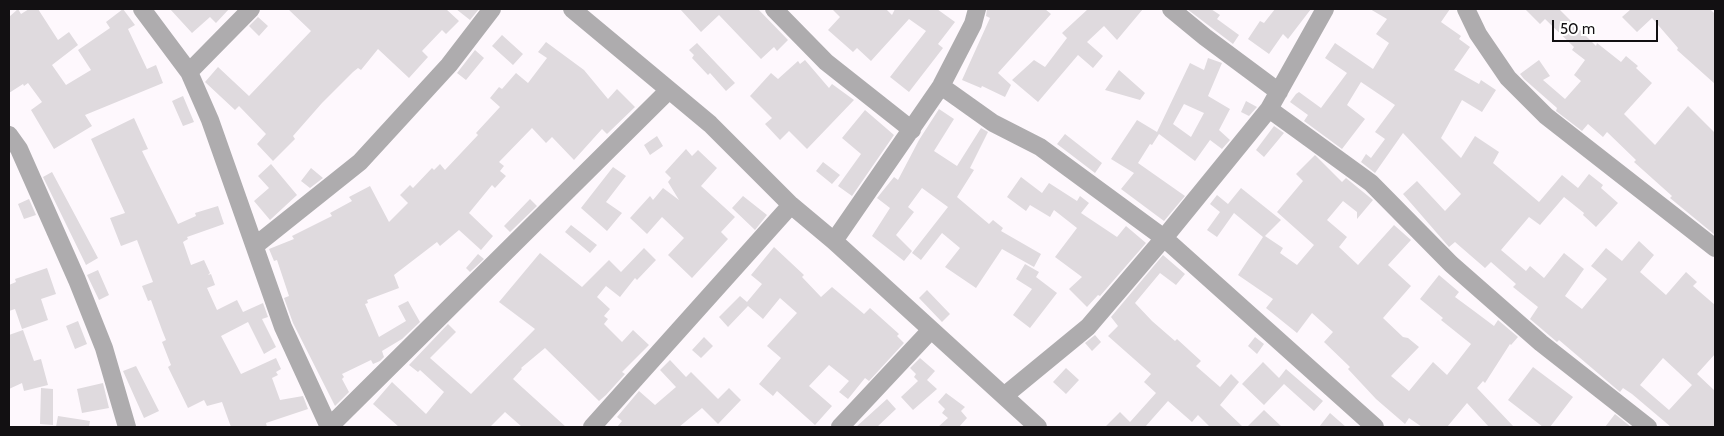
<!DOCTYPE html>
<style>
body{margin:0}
#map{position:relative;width:1724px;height:436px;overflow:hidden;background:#fef8fd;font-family:Cabin,sans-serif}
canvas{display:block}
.frame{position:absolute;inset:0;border:10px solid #121012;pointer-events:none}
.scale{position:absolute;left:1552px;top:20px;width:106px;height:22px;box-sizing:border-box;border:2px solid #121012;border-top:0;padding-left:6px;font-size:15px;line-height:18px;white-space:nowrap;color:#121012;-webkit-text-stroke:4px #fff;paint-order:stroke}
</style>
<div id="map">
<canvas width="1724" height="436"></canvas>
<div class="frame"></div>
<div class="scale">50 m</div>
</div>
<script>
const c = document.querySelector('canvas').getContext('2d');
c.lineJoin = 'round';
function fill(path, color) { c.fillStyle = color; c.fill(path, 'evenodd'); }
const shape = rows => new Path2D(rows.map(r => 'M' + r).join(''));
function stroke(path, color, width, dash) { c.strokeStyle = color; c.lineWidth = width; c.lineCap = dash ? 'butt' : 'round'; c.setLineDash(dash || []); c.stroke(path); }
fill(shape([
 [18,9,21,14,29,9,38,9,58,40,69,32,78,45,52,65,66,85,91,70,78,50,110,28,106,22,123,9,135,25,128,29,147,69,156,65,163,83,85,115,92,126,54,149,31,110,42,102,28,83,24,86,23,84,9,93,9,17],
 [170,9,229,9,216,23,210,17,192,33],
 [288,9,446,9,459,21,446,34,442,30,422,51,428,57,409,78,378,49,361,70,358,68,353,72,322,103,293,136,295,139,273,161,257,144,266,134,239,106,235,110,205,82,218,67,249,96,311,31],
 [456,9,479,9,470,20],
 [680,9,758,9,788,40,777,51,774,47,761,59,719,15,701,32],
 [832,9,886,9,892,15,895,9,937,9,955,22,938,44,943,48,909,92,890,77,926,31,909,19,871,61,857,48,853,52,828,30,840,17],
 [987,9,1045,9,1051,14,998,73,1011,85,1005,97,982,86,981,88,962,80,990,18,986,16],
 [1088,9,1143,9,1117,40,1104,26,1087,42,1103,56,1093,68,1078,55,1038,102,1012,80,1034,60,1045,67,1067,38,1062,33],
 [1187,9,1211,9,1220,15,1217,19,1239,35,1233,44],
 [1275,9,1311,9,1288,39,1283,34,1269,54,1248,39,1260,21,1264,23],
 [1370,9,1450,9,1441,22,1461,36,1459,39,1470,47,1454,70,1479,84,1481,80,1496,90,1482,112,1462,100,1441,138,1461,158,1475,136,1499,152,1493,163,1539,202,1562,175,1578,188,1589,174,1603,185,1601,188,1618,203,1596,227,1583,215,1584,213,1564,197,1540,225,1529,217,1501,250,1526,271,1530,266,1544,278,1564,253,1584,269,1565,296,1582,309,1607,279,1591,266,1606,248,1622,261,1639,241,1654,255,1640,272,1666,295,1686,272,1697,282,1693,286,1715,305,1715,354,1697,374,1715,391,1715,427,1671,427,1632,394,1623,388,1620,392,1559,340,1557,342,1530,319,1538,307,1513,287,1516,284,1491,262,1485,268,1455,242,1449,247,1403,194,1417,181,1445,211,1461,194,1403,133,1375,173,1361,162,1366,154,1371,158,1385,139,1375,132,1395,105,1361,82,1347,105,1365,119,1342,149,1304,121,1308,115,1290,102,1296,94,1299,92,1321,108,1347,73,1325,58,1335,43,1373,69,1389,43,1376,34,1387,19],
 [1663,358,1692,385,1669,410,1640,385],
 [1525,9,1559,9,1596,46,1597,43,1621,62,1626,56,1638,66,1636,68,1652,83,1624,114,1655,145,1688,106,1715,133,1715,235,1670,198,1672,196,1634,162,1636,160,1607,132,1603,137,1588,124,1582,131,1556,111,1557,108,1524,79,1520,74,1539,60,1550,76,1543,80,1565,99,1581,81,1574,75,1585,60,1572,50,1574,47,1545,19,1540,24],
 [1631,9,1710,9,1715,14,1715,84,1677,50,1678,48,1652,18,1637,32,1622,17],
 [258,17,268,26,259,36,249,26],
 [502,35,523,54,513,65,492,46],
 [546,42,584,70,608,99,617,89,635,107,607,134,602,129,574,160,552,137,546,143,532,128,499,162,504,166,500,171,506,176,495,188,492,185,469,213,493,236,481,250,459,230,440,246,437,242,394,275,399,288,367,300,368,303,365,304,379,337,406,321,398,306,408,301,420,322,402,339,382,351,384,357,380,361,373,364,371,360,342,374,344,377,342,379,349,392,335,406,293,323,284,298,289,296,277,260,274,261,269,249,294,239,292,236,332,216,330,213,352,201,349,197,370,186,389,222,408,203,400,195,410,185,413,188,432,168,434,170,440,164,445,170,478,135,476,133,500,107,490,98,499,87,502,89,516,73,528,83,547,58,538,52],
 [697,43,735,83,726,91,710,73,708,75,692,58,694,55,689,50],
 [475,50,484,58,466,80,457,73],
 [1208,58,1222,63,1208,96,1230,109,1219,130,1230,140,1222,149,1210,140,1195,161,1159,134,1152,145,1150,144,1138,163,1185,196,1164,221,1121,189,1134,173,1111,159,1137,120,1157,132,1190,63,1204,70],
 [1184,104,1204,113,1191,137,1173,124],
 [805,60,829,88,832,84,854,100,807,149,789,131,780,140,765,124,772,118,750,96,771,73,778,79,798,61,800,64],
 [1119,70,1145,93,1140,100,1105,90],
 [183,96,194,122,183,126,172,101],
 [1246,101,1257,107,1249,116,1241,112],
 [939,109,954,119,934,151,957,166,981,128,988,132,970,168,974,170,957,197,989,224,993,220,1003,228,1001,231,1041,254,1034,267,1002,249,976,288,945,267,960,248,942,233,921,260,912,253,948,207,922,188,908,207,914,212,896,235,912,251,904,261,872,236,890,208,877,198,894,177,898,180,919,140],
 [865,110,894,135,852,196,838,186,861,154,842,138],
 [134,118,148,149,142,151,178,224,196,216,195,213,218,206,224,224,187,237,188,239,183,242,191,265,204,260,210,273,208,275,211,274,215,285,207,288,217,310,237,300,243,312,263,303,268,317,262,319,276,347,264,354,248,322,221,336,241,374,276,358,281,369,276,372,278,375,272,378,280,400,303,396,308,409,266,423,267,427,231,427,222,402,207,406,204,400,188,408,168,367,171,365,162,342,166,340,162,330,151,300,148,301,142,286,153,282,137,240,121,246,110,218,125,213,91,139],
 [1274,126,1284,133,1264,157,1256,150],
 [1065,134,1102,163,1095,173,1057,144],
 [657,136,663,146,650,155,644,145],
 [686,149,692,156,698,150,717,168,701,186,735,217,721,232,728,239,692,278,668,255,684,238,662,217,647,234,630,218,650,196,653,200,663,188,679,200,668,182,671,178,665,172],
 [1315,155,1342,182,1346,178,1373,200,1357,219,1357,212,1343,201,1327,220,1347,237,1339,247,1358,265,1394,225,1411,240,1388,265,1411,286,1383,318,1403,337,1408,338,1419,347,1391,376,1409,391,1433,362,1447,375,1471,344,1441,320,1443,318,1420,299,1439,275,1459,292,1455,297,1474,311,1494,326,1498,320,1518,337,1511,345,1510,344,1485,383,1483,381,1477,388,1514,427,1489,427,1467,403,1447,427,1422,427,1409,418,1405,424,1376,399,1348,369,1350,367,1324,342,1333,332,1312,313,1297,333,1266,308,1273,299,1238,275,1263,237,1234,213,1217,237,1207,230,1220,212,1210,204,1217,195,1228,204,1241,188,1281,220,1265,236,1283,248,1280,253,1297,265,1314,245,1277,212,1303,181,1296,174],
 [823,162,840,175,832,184,816,171],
 [271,164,297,195,270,220,254,201,269,188,258,176],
 [613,167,626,176,606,202,622,213,607,231,581,208],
 [311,168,323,178,310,188,301,181],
 [52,172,98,258,86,265,43,177],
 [1021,177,1042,193,1049,183,1077,201,1080,196,1089,203,1081,213,1117,237,1126,226,1146,243,1100,296,1098,295,1087,307,1069,289,1082,277,1055,257,1077,228,1054,210,1050,217,1030,205,1026,211,1007,197],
 [743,196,767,215,755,230,732,208],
 [29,199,36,215,24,219,18,204],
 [530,199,537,206,510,232,504,226],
 [571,225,597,245,590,253,565,232],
 [774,247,804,275,802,277,821,297,832,287,864,314,870,308,899,334,897,336,904,343,869,381,865,378,848,399,839,392,849,381,829,365,809,386,832,406,815,425,777,391,773,396,759,384,781,358,767,346,797,313,780,298,763,319,748,306,728,327,719,317,740,296,747,302,762,284,751,275],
 [644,248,656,260,637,280,635,278,620,297,606,286,597,297,610,309,604,316,608,319,604,324,622,342,633,330,649,345,622,372,625,374,606,395,599,401,545,348,521,368,522,369,513,379,566,427,522,427,505,412,490,427,399,427,373,404,392,382,426,414,444,392,420,370,418,372,409,365,448,324,456,332,430,358,471,394,535,329,499,302,540,253,582,287,609,260,621,272],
 [478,254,484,259,470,272,466,268],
 [1163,255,1185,274,1176,285,1160,273,1135,303,1152,321,1175,341,1177,339,1201,361,1196,366,1220,387,1231,374,1239,382,1220,405,1243,427,1210,427,1198,415,1192,422,1168,401,1145,427,1105,427,1120,412,1130,422,1156,393,1144,382,1151,374,1108,336,1118,326,1111,317],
 [1025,264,1039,272,1036,277,1057,293,1030,328,1013,315,1032,289,1016,279],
 [47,268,56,294,41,299,48,320,22,329,15,309,9,311,9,285,16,282,15,279],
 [98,270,109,295,99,300,87,275],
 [927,290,950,314,942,322,919,298],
 [78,321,87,344,75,349,66,326],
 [23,330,34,361,41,359,48,385,24,391,22,383,9,389,9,335],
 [1095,335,1101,342,1092,351,1085,343],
 [704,337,713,346,701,358,692,350],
 [1255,337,1264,344,1257,354,1248,346],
 [920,358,935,371,927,380,937,389,913,410,901,397,918,381,914,377,916,374,910,368],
 [670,360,686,377,691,372,718,399,729,388,741,400,718,424,702,408,679,427,617,427,622,421,617,417,639,391,655,405,676,387,660,370],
 [1263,362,1279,378,1286,369,1323,401,1314,411,1284,384,1264,405,1242,384],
 [136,366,159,411,144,418,123,371],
 [1533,367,1573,397,1550,427,1543,427,1508,400],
 [1066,368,1079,380,1066,394,1053,382],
 [103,383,109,408,82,413,77,389],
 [41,388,53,389,53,425,40,424],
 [946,393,965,407,961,411,967,418,959,427,938,427,948,418,942,413,945,409,938,402],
 [887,399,896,409,877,427,856,427],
 [1264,410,1282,427,1247,427],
 [1330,413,1346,427,1319,427],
 [1615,414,1631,427,1605,427],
 [58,416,90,421,89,427,56,427]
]), '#dfdade');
stroke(shape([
 [142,9,189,72,210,120,283,327,329,427],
 [572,9,710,124,791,205,834,241,1038,427],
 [774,9,826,62,912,130],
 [1171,9,1205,37,1279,92],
 [1466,9,1478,34,1508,78,1546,116,1715,248],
 [189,72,251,9],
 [941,86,993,123,1040,147,1164,238,1375,427],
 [1269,109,1371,183,1451,264,1541,343,1648,427],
 [9,135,19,149,77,280,104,348,127,427],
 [834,241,941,86,973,24,977,9],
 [256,245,360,162,449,65,492,9],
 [1004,396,1088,327,1164,238,1269,109,1325,9],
 [329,427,669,90],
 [592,427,791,205],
 [840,427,930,331]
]), '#aeacae', 18);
</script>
